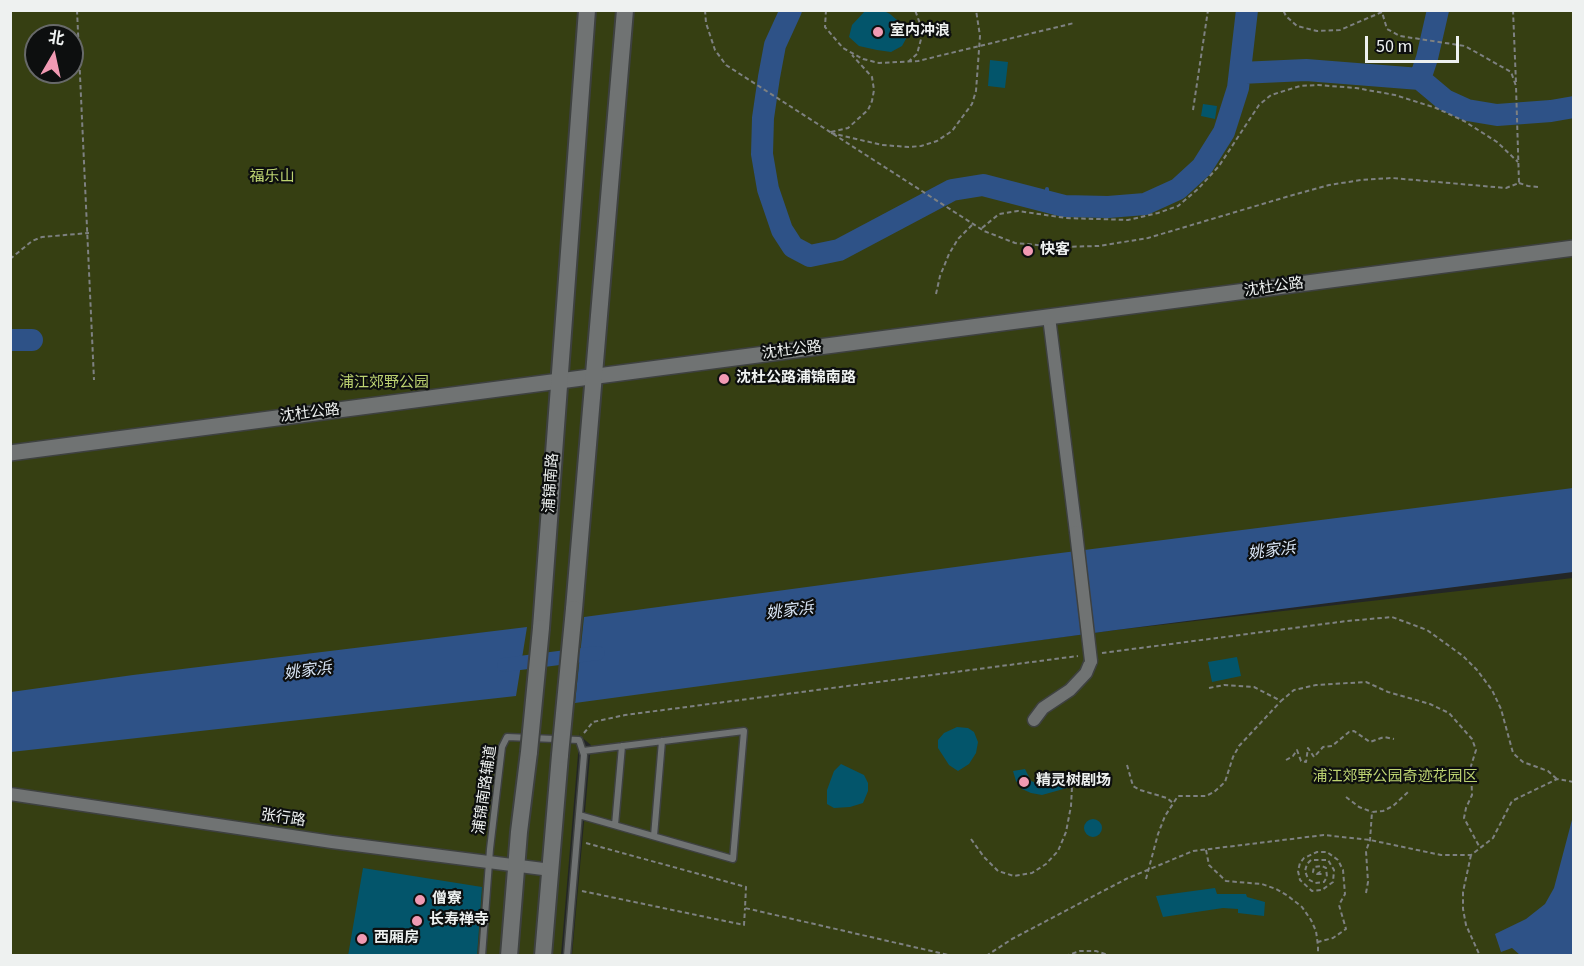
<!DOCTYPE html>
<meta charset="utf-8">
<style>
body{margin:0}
#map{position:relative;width:1584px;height:966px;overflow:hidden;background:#232626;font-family:"Source Sans 3","Noto Sans SC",sans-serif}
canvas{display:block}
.frame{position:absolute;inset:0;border:12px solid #eef1f0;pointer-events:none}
.north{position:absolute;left:24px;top:24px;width:60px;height:60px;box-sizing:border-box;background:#0d0f0f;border:2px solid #676969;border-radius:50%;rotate:9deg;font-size:16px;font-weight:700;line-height:24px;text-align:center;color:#eef1f0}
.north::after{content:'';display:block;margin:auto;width:21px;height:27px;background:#f19ab3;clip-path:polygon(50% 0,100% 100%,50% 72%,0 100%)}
.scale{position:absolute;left:1365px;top:36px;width:94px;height:27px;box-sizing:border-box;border:3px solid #eef1f0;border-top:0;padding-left:8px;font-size:18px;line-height:21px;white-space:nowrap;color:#eef1f0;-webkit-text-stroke:4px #0d0f0f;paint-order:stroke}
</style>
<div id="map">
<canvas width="1584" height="966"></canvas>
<div class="frame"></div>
<div class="north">北</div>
<div class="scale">50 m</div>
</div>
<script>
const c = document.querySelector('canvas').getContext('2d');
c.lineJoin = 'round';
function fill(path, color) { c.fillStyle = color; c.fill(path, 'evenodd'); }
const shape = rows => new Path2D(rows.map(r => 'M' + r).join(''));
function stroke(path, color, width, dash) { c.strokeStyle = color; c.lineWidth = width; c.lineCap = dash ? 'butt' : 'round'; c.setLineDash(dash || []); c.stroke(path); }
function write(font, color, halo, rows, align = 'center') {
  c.font = font + ' "Source Sans 3","Noto Sans SC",sans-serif'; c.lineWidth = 4.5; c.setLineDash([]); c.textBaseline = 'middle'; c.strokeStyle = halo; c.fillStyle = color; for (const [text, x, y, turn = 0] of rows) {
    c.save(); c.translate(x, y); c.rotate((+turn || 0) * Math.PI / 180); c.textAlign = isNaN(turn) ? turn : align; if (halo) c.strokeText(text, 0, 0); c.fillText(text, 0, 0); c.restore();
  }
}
fill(shape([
 [10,11,1573,11,1573,562,722,682,1116,630,1573,578,1573,955,572,955,591,745,580,736,580,731,561,955,11,955],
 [36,36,72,36,72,72,36,72]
]), '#363f12');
fill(shape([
 [1573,488,1573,572,1116,630,575,703,584,617,1037,556],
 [527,627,516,696,11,752,11,692,133,675],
 [1573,816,1573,955,1520,955,1512,948,1501,952,1495,934,1526,919,1545,904,1554,888]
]), '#2e5287');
stroke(shape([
 [1047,202,1047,189]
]), '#2e5287', 4);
stroke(shape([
 [504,665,598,653]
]), '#2e5287', 14);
stroke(shape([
 [791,10,775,45,769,77,763,118,762,154,768,189,782,230,793,247,810,256,839,250,952,190,983,185,1064,206,1108,207,1145,204,1178,189,1202,167,1224,132,1238,88,1247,10],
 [1240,73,1306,70,1420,79,1445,100,1467,110,1497,115,1551,111,1574,107],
 [1420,79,1427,58,1438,10],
 [10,340,32,340]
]), '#2e5287', 22);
fill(shape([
 [882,10,890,14,904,26,907,37,902,46,891,52,877,50,859,46,849,37,852,25,865,11],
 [990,60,1008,62,1005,88,988,86],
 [1203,104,1217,106,1215,119,1201,116],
 [1237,657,1241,676,1212,682,1208,662],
 [957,727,968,728,974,732,978,742,976,753,969,764,958,771,949,765,938,748,938,740,944,733],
 [841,764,864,775,868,783,868,791,863,803,850,807,834,808,827,804,827,790,834,771],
 [1025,769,1031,781,1039,784,1066,786,1067,788,1042,795,1031,793,1022,789,1016,781,1013,771],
 '1084 828a9 9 0 1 1 18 0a9 9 0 1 1-18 0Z',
 [363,868,482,887,477,956,348,956],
 [1215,888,1217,894,1246,894,1247,897,1265,902,1264,916,1238,913,1238,909,1223,908,1163,917,1156,896]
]), '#03556b');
const service = shape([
 [579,815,733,859,744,731,583,751],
 [615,825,622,746],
 [654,836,662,741],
 [482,956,490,849,502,747,507,737,579,740,584,755,567,956]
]);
const minor = shape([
 [1049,317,1076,532],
 [1034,720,1043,708,1070,690,1086,673,1091,661],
 [10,794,332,842,551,870]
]);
const tertiary = shape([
 [10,453,1574,248]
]);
const secondary = shape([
 [574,609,625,10],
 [541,628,587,10],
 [509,956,519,832,529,752],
 [543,956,560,755]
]);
stroke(service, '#3e4140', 9);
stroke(minor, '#3e4140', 15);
stroke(tertiary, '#3e4140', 18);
stroke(secondary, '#3e4140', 20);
stroke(shape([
 [77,10,94,380],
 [705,10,706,23,715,50,726,65,984,231,1015,243,1059,247,1099,246,1148,238,1286,197,1329,185,1361,180,1392,178,1506,188,1519,183,1516,86,1511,72,1465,46,1400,36,1387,29,1382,12,1340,30,1317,31,1297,26,1286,16,1283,10],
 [826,10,825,27,843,48,863,59,879,63,918,61,1074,23],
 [1513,10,1516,83],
 [908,62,917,54,923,32,915,10],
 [1193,110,1208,10],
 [831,132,848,128,868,110,872,101,874,90,872,77,852,55],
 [831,133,882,145,909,147,921,146,937,141,952,131,972,104,976,91,980,36,976,10],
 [1519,183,1528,186,1539,187],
 [982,228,999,214,1018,211,1066,218,1128,220,1158,213,1178,206,1198,189,1219,166,1259,105,1271,95,1300,86,1318,85,1356,88,1395,95,1436,108,1464,121,1497,142,1518,162],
 [10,259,32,241,42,237,89,233],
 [936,294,940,276,949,254,958,239,973,224],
 [1102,653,1347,621,1392,617,1427,630,1463,656,1477,670,1492,690,1501,709,1513,753,1523,762,1548,771,1557,779],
 [1209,688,1224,685,1254,687,1281,701,1294,690,1316,685,1366,682,1388,692,1430,704,1449,713,1472,739,1476,750,1471,766,1472,795,1466,808,1464,818,1480,848],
 [584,733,593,722,625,715,1078,656],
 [1286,760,1293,756,1297,750,1301,761,1306,762,1308,748,1314,757,1323,747,1332,746,1349,732,1354,731,1370,742,1384,737,1394,739],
 [1127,765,1133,786,1140,790,1167,798,1173,803],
 [1346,797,1359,807,1372,812],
 [971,839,984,857,998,871,1014,876,1032,873,1046,864,1058,851,1066,832,1071,806,1072,787,1069,774],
 [586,843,746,887,745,908,953,956],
 [1206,850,1209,865,1226,881,1262,884,1276,889,1288,896,1302,907,1311,920,1316,931,1318,946,1318,956],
 [1471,855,1463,892,1463,909,1466,925,1480,956],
 [1317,874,1322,874,1320,872,1317,874,1313,872,1314,867,1322,866,1326,868,1327,877,1324,882,1315,883,1308,879,1305,871,1307,864,1311,860,1328,860,1334,870,1333,882,1322,890,1312,891,1300,880,1298,871,1300,863,1304,858,1317,852,1327,852,1338,860,1343,870,1345,894,1339,905,1346,929,1333,938,1318,942],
 [1146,879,1158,834,1165,816,1178,796,1206,796,1214,792,1225,782,1233,757,1239,746,1281,701],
 [582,891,744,925,745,908],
 [1366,893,1368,882,1366,851,1370,840,1372,812,1383,811,1393,806,1408,792],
 [986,956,1012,939,1126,879,1193,851,1324,835,1370,840,1441,855,1471,855,1493,838,1512,801,1557,779,1574,782],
 [1065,956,1080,951,1096,951,1111,956]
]), '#7e8181', 2, [4.5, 3]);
stroke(service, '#707373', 6);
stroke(minor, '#707373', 12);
stroke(tertiary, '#707373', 15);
stroke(secondary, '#707373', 16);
const minorBridge = shape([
 [1076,532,1091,661]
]);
const secondaryBridge = shape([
 [529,752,541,628],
 [560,755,574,609]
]);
stroke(minorBridge, '#3e4140', 15, []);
stroke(secondaryBridge, '#3e4140', 20, []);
stroke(minorBridge, '#707373', 12);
stroke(secondaryBridge, '#707373', 16);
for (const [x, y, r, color] of [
 [878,32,6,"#f19ab3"],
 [1028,251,6,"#f19ab3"],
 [724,379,6,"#f19ab3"],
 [1024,782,6,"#f19ab3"],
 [420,900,6,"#f19ab3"],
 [417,921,6,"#f19ab3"],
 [362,939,6,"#f19ab3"]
]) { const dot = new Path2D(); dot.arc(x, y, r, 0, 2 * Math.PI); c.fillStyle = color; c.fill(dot); stroke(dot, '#0d0f0f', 2); }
write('bold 15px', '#eef1f0', '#0d0f0f', [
 ["室内冲浪",890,32],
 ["快客",1040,251],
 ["沈杜公路浦锦南路",736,379],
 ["精灵树剧场",1036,782],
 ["僧寮",432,900],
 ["长寿禅寺",429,921],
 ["西厢房",374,939]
], 'left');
write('15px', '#bdd371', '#0d0f0f', [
 ["福乐山",272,178],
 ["浦江郊野公园",384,384],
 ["浦江郊野公园奇迹花园区",1395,778]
]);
write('15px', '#eef1f0', '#0d0f0f', [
 ["沈杜公路",1274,288,-8],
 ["沈杜公路",792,351,-7],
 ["沈杜公路",310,414,-7],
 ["浦锦南路",552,483,-86],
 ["浦锦南路辅道",486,790,-82],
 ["张行路",283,819,8]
]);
write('italic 16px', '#dae6f6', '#0d0f0f', [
 ["姚家浜",1272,552,-7],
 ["姚家浜",790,612,-7],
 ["姚家浜",308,672,-7]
]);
</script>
